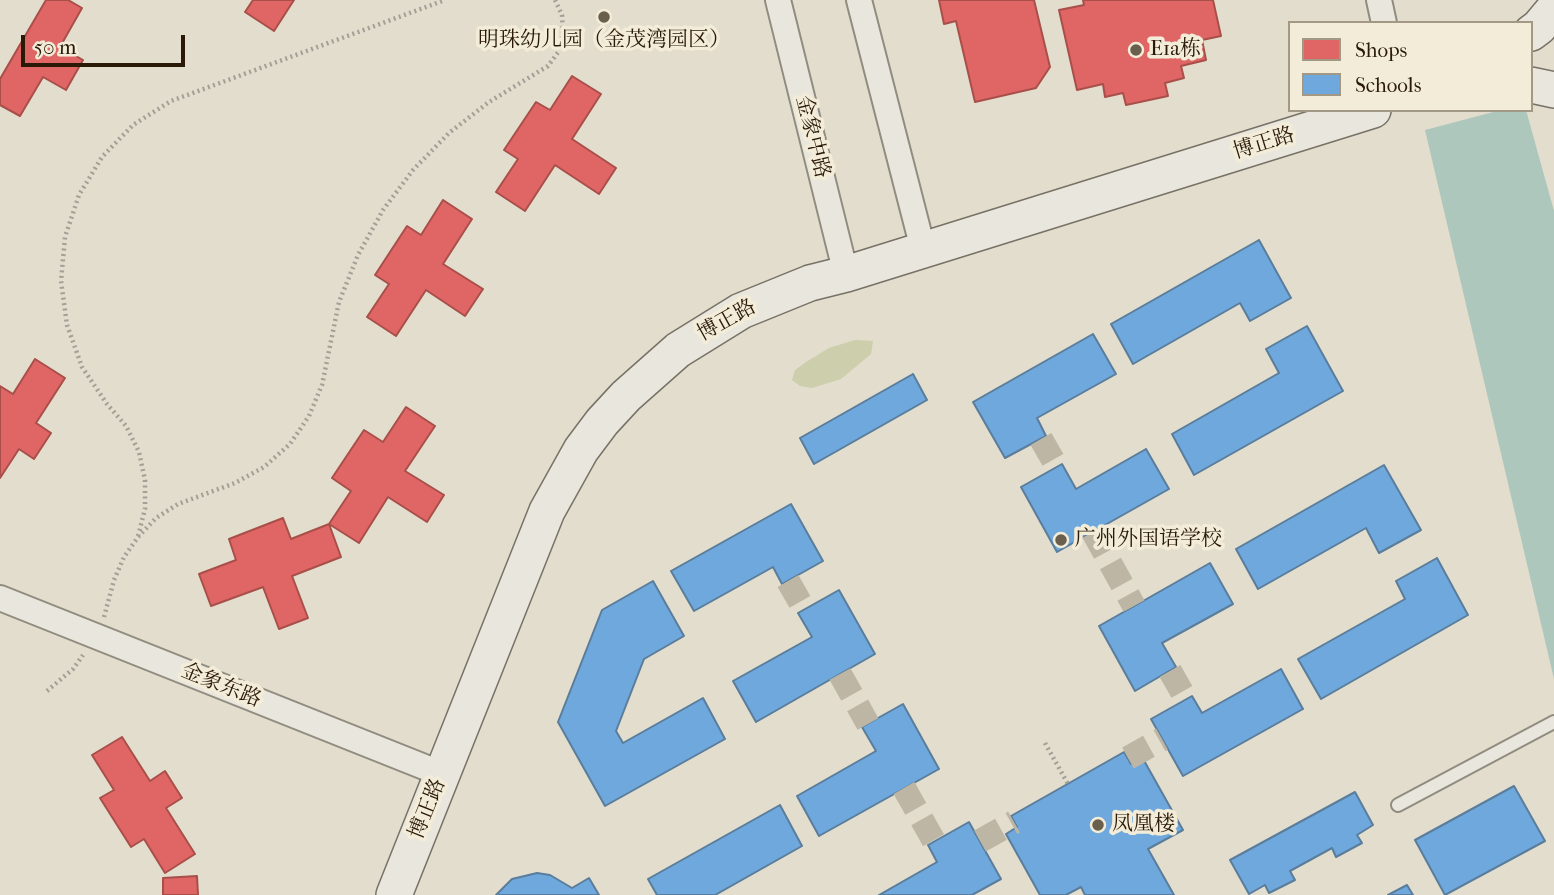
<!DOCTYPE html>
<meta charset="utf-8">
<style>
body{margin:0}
#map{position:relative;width:1554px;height:895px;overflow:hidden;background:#e2ddcc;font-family:"IM FELL French Canon",serif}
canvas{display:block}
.legend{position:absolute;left:1288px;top:21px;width:245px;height:91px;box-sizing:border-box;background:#f2ecd8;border:2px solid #a29884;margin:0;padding:9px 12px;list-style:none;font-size:21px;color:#2a1907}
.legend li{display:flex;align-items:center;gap:14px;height:35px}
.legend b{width:35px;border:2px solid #a29884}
.scale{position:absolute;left:21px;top:35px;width:164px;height:32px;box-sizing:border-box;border:4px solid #2a1907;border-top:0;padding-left:9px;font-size:21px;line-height:24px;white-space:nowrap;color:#2a1907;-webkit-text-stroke:5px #f2ecd8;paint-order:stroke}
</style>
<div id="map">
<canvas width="1554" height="895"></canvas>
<ul class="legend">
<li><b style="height:19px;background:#e06666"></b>Shops</li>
<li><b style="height:19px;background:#6fa8dc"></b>Schools</li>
</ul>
<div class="scale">50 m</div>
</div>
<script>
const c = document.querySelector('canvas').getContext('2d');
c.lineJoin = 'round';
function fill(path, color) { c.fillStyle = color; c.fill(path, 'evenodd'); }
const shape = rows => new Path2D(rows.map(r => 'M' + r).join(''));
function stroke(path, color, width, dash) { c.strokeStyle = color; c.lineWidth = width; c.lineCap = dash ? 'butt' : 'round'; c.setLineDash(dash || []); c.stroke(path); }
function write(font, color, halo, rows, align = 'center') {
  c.font = font + ' "IM FELL French Canon","Noto Serif SC",serif'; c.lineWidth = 7; c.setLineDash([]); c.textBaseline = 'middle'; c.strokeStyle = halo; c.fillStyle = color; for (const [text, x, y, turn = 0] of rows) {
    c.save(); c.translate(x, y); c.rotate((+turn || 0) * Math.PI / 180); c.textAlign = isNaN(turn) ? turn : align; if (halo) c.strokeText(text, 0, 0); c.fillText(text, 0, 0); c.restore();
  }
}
fill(shape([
 [855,340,873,341,871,354,841,379,812,388,800,386,792,380,795,370,806,362,829,348]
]), '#cdceab');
fill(shape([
 [1501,110,1526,110,1554,211,1554,679,1425,130]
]), '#aec7bd');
const shops = shape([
 [46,0,68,0,82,8,60,47,83,60,66,90,43,77,20,116,0,105,0,79,46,0],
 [253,0,294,0,274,31,245,12,253,0],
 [939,0,1034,0,1050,67,1036,88,975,102,956,21,944,24,939,0],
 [1083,0,1213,0,1221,36,1202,40,1206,60,1181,66,1184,78,1165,83,1168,96,1126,105,1123,93,1105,97,1103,84,1077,90,1059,10,1084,5,1083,0],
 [572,76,601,94,572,139,616,168,599,194,555,165,525,211,496,192,518,159,504,150,536,102,550,110,572,76],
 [443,200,472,219,443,264,483,289,465,316,426,290,396,336,367,317,389,284,375,275,407,226,421,235,443,200],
 [35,359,65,378,36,423,51,433,34,459,19,449,0,478,0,386,13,394,35,359],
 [406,407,435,426,405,471,444,495,427,522,388,497,359,543,329,524,351,491,332,478,364,430,383,442,406,407],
 [283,518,291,539,329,524,341,557,292,576,308,618,279,629,263,587,211,606,199,574,236,560,229,539,283,518],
 [122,737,150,781,165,771,182,798,166,808,195,854,165,873,144,839,131,847,100,798,114,790,92,755,122,737],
 [197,876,198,895,163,895,163,878,197,876]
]);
fill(shops, '#e06666');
stroke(shops, '#a94f4a', 2);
const schools = shape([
 [1259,240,1291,298,1250,321,1240,303,1133,364,1111,324,1259,240],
 [1307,326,1343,391,1194,475,1172,434,1279,373,1266,349,1307,326],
 [1093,334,1116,374,1037,418,1046,436,1005,458,973,402,1093,334],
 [913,374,927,400,814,464,800,438,913,374],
 [1146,449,1169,489,1057,552,1021,487,1062,464,1076,489,1146,449],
 [1384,465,1421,530,1379,553,1366,528,1258,589,1236,549,1384,465],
 [791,504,823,561,782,584,773,567,694,611,671,571,791,504],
 [1437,558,1468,615,1321,699,1298,659,1405,599,1396,581,1437,558],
 [1210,563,1233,604,1162,643,1176,667,1135,691,1099,626,1210,563],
 [653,581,684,636,644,659,616,731,623,743,703,698,725,739,605,806,558,722,602,610,653,581],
 [839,590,875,654,756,722,733,681,812,637,798,613,839,590],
 [1281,669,1303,709,1183,776,1151,719,1192,696,1202,713,1281,669],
 [903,704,939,769,819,836,797,796,876,751,862,727,903,704],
 [1124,752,1131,764,1142,757,1183,830,1148,849,1174,895,1085,895,1081,887,1066,895,1040,895,1006,834,1017,827,1011,816,1124,752],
 [1514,786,1545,841,1445,895,1415,840,1514,786],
 [1355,792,1373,825,1357,835,1362,843,1336,857,1332,848,1290,871,1295,880,1269,893,1265,885,1249,894,1230,860,1355,792],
 [780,805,802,846,715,895,657,895,648,879,780,805],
 [969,822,1001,879,972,895,879,895,937,862,928,845,969,822],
 [537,873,550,875,572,888,589,878,599,895,496,895,512,879,537,873],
 [1407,885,1413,895,1388,895,1407,885]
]);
fill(schools, '#6fa8dc');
stroke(schools, '#5a7d9c', 2);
stroke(shape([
 [1041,439,1057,467],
 [1093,532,1134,606],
 [788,581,804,609],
 [1170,671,1186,699],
 [840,674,868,724],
 [1128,758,1162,739],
 [904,788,934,841],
 [980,841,1014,822]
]), '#bdb6a5', 24, [24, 12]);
const lane = shape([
 [1398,805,1554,722]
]);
const street = shape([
 [778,0,846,274],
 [859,0,923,249],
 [1379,0,1384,23],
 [0,598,442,774]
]);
const secondary = shape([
 [1531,33,1539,27,1554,9],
 [1531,85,1554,90],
 [394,895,547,511,581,450,602,422,626,396,678,350,741,311,810,283,846,274,1373,110]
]);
stroke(lane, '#918c80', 16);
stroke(street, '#918c80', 28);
stroke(secondary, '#777166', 38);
stroke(shape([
 [138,536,145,509,145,480,139,452,126,426,107,404,82,367,67,325,61,281,65,237,79,195,102,157,133,125,171,101,445,0],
 [104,617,114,580,124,557,138,537,156,518,178,504,235,483,264,467,290,444,309,416,322,385,339,302,358,255,383,210,413,170,449,133,489,102,548,66,559,51,563,34,562,15,555,0],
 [47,691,73,669,83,655],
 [1045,743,1068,784]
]), '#a3a097', 4.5, [2, 3.5]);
stroke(lane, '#e9e6dd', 12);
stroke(street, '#e9e6dd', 24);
stroke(secondary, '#e9e6dd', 35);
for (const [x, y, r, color] of [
 [604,17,7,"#6a5e4c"],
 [1136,50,7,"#6a5e4c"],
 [1061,540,7,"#6a5e4c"],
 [1098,825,7,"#6a5e4c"]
]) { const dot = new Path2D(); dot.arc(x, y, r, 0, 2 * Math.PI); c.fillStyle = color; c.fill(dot); stroke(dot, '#f2ecd8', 2.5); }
write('21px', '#2a1907', '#f2ecd8', [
 ["明珠幼儿园（金茂湾园区）",604,41,"center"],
 ["E1a栋",1150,50],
 ["广州外国语学校",1075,540],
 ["凤凰楼",1112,825]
], 'left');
write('21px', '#2a1907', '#f2ecd8', [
 ["金象中路",812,137,76],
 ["博正路",1264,144,-17],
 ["博正路",727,321,-29],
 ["金象东路",221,686,22],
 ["博正路",428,809,-68]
]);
</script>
